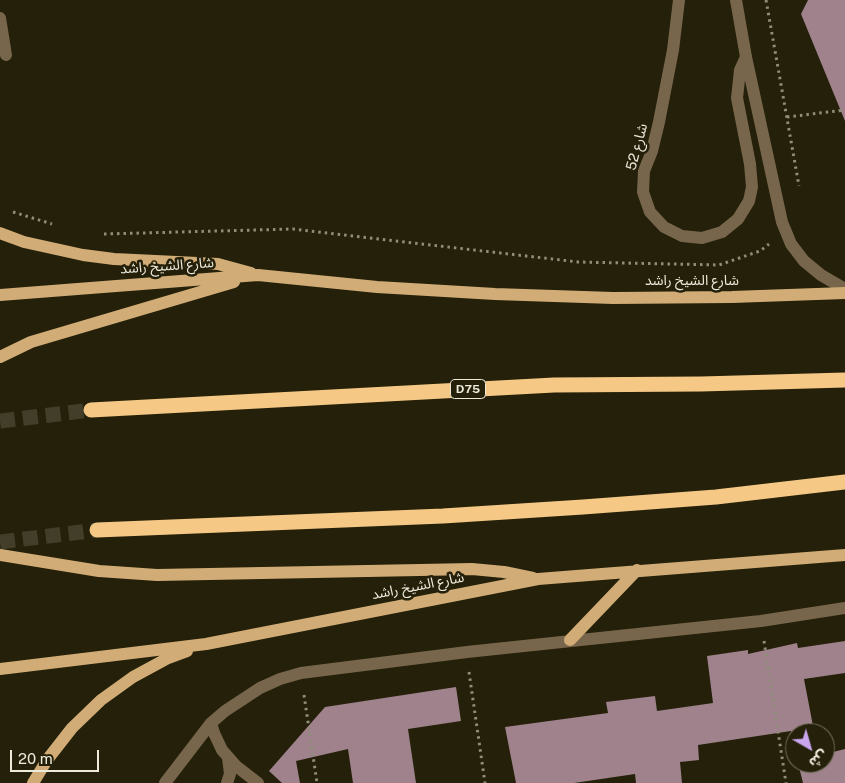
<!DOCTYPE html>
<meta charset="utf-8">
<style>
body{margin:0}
#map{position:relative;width:845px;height:783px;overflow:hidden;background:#242009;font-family:"Public Sans","Noto Sans Arabic",sans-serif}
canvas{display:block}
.north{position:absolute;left:785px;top:723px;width:50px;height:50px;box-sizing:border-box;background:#242009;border:1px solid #74715d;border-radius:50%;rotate:142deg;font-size:14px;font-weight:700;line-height:20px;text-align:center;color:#edeadc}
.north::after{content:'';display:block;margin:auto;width:18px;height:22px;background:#c9a5ee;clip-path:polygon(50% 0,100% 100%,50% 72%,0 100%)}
.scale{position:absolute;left:10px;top:750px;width:89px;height:22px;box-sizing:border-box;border:2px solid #edeadc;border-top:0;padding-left:6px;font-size:15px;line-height:18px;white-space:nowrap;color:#edeadc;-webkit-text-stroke:4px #242009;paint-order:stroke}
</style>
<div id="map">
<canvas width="845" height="783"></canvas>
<div class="north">ش</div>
<div class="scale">20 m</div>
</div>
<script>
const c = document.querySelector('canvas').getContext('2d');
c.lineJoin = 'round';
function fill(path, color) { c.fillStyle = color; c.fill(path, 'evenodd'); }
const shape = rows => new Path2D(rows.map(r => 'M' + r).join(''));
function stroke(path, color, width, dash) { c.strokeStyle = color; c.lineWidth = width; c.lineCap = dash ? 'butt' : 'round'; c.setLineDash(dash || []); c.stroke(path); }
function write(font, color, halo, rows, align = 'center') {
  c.font = font + ' "Public Sans","Noto Sans Arabic",sans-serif'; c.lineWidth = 5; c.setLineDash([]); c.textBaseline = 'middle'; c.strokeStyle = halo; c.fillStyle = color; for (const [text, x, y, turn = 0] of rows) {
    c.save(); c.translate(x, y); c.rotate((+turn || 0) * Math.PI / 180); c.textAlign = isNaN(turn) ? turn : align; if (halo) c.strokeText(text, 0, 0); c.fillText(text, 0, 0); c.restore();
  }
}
fill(shape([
 [808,0,845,0,845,121,801,14],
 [845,641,845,673,804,679,813,726,816,725,818,733,795,733,795,749,791,731,698,745,699,760,680,762,682,783,636,783,635,774,574,783,516,783,505,727,608,713,606,702,655,696,657,711,713,703,707,656,748,650,748,654,797,643,798,648],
 [456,687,461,721,408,729,416,783,353,783,348,749,296,761,300,783,282,783,269,771,325,707],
 [845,749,845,783,803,783,798,763,825,763,825,754]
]), '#9f828c');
stroke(shape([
 [0,421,91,410],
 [0,542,97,530]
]), '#423e29', 15, [15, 8]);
stroke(shape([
 [766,0,799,186],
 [787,117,845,110],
 [13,212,52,224],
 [104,234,293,229,578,262,719,265,760,251,769,244],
 [764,641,786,783],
 [469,672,485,783],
 [304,695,317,783]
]), '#908d7b', 3, [2.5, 4]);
stroke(shape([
 [679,0,673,50,659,122,652,151,644,171,643,192,650,212,664,227,682,236,702,238,722,232,738,219,749,201,752,187,750,164,737,98,740,70,746,57],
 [736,0,746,57,782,222,791,244,804,261,821,275,845,289],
 [0,18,6,55],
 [211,723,214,733,222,750,236,766,258,783],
 [165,783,211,723,225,711,260,688,280,679,301,673,467,652,761,621,845,608],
 [227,783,230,774,228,758]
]), '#77664c', 12);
stroke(shape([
 [0,233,24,242,83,255,114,259,218,264,251,273],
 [0,295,258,275,377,287,495,294,613,298,732,297,845,293],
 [0,357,31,342,234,282],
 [0,555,99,571,157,575,472,569,504,572,533,578],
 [570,640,637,570],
 [0,669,206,644,538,579,845,555],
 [33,783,47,760,72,728,101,700,133,677,168,658,187,651]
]), '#d1ac76', 12);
stroke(shape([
 [91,410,554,385,701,384,845,380],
 [97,530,443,516,583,507,716,497,845,482]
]), '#f5c886', 15);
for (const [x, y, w] of [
 [468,389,35]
]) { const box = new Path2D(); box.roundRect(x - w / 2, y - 9.5, w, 19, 4); c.fillStyle = '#242009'; c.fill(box); stroke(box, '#edeadc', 1); }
write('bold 12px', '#edeadc', null, [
 ["D75",468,389]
]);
write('14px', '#edeadc', '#242009', [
 ["شارع 52",637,147,-75],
 ["شارع الشيخ راشد",167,266,-4],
 ["شارع الشيخ راشد",692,281],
 ["شارع الشيخ راشد",418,586,-11]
]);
</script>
